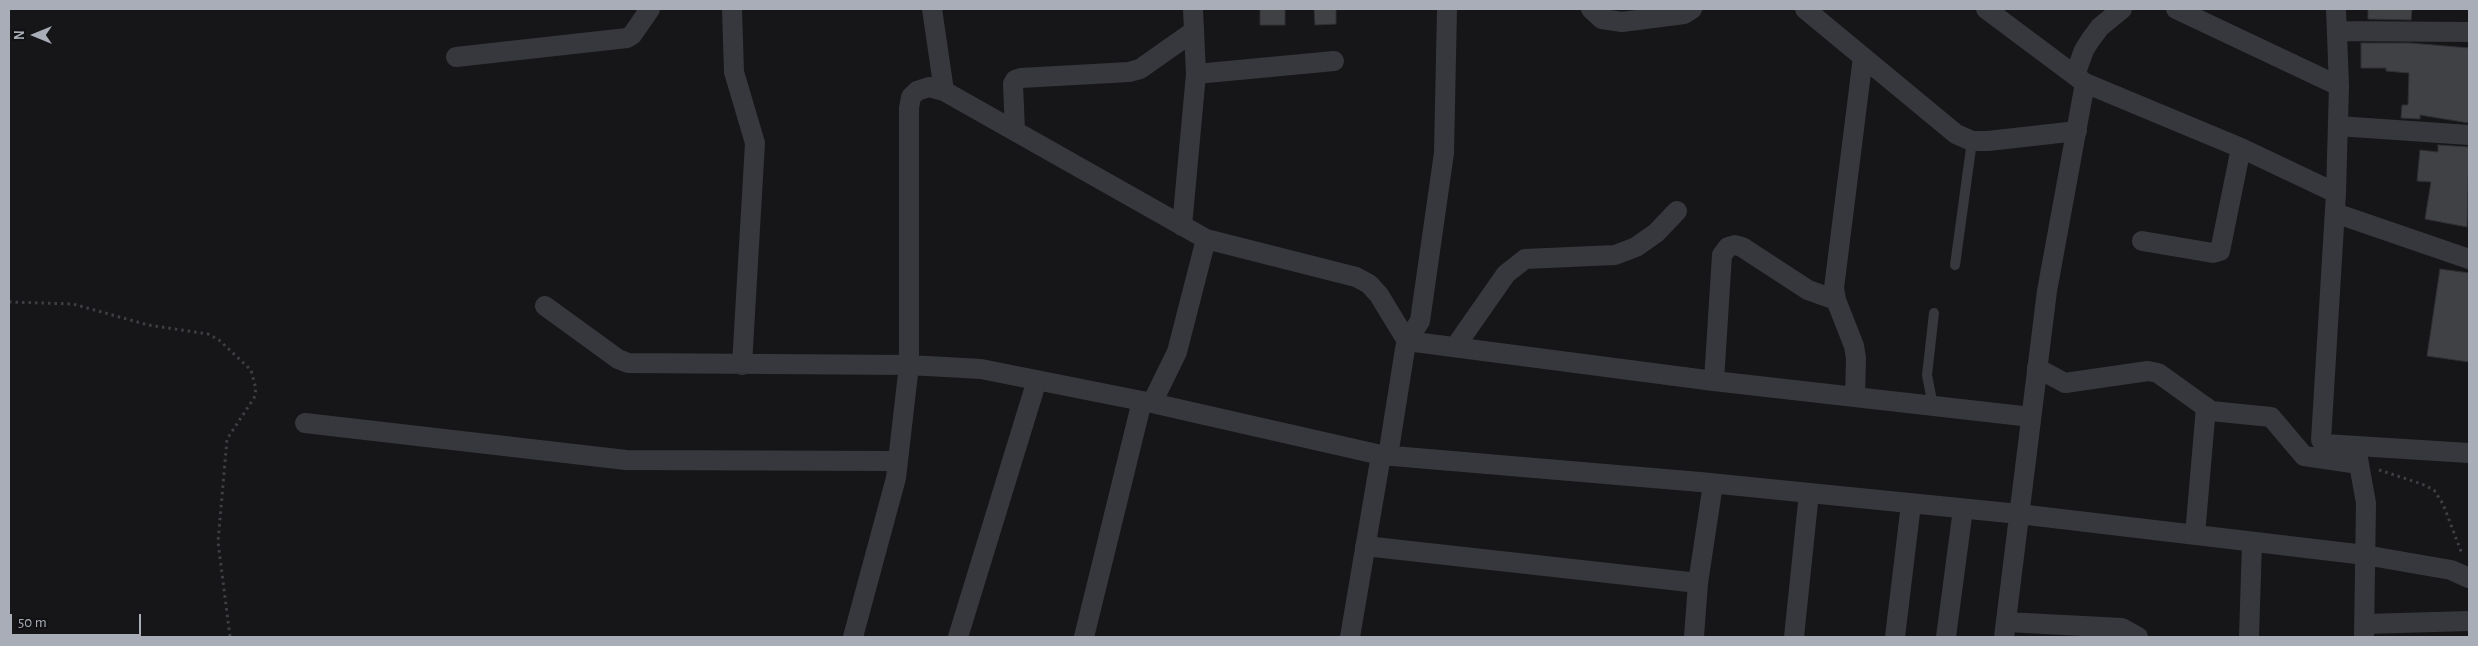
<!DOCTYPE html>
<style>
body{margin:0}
#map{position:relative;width:2478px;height:646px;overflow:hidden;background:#161618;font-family:"Alegreya Sans",sans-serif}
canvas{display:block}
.frame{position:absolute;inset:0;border:10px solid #a8adb8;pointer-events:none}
.north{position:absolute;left:10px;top:10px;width:50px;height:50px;-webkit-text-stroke:4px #111113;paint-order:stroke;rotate:270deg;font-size:14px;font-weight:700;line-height:20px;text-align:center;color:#a8adb8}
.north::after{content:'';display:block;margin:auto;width:18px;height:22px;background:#a8adb8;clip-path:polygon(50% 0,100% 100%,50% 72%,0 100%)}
.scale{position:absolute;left:10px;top:614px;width:131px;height:22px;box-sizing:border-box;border:2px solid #a8adb8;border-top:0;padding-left:6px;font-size:15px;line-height:18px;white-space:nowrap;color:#a8adb8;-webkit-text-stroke:4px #111113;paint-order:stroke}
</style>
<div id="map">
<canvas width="2478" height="646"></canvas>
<div class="frame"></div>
<div class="north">N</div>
<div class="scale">50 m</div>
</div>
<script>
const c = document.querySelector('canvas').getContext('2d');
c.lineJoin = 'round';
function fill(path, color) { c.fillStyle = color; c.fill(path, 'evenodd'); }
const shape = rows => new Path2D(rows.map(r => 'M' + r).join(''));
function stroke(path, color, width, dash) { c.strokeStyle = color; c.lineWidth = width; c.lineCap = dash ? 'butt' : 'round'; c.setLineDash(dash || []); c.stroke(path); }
const building = shape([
 [1260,9,1285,9,1285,25,1260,25,1260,9],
 [1314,9,1336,9,1336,24,1315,25,1314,9],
 [2368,9,2412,9,2411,20,2368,19,2368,9],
 [2361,43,2410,43,2469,48,2469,123,2420,115,2420,119,2401,118,2402,105,2408,105,2409,73,2386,71,2386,68,2361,68,2361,43],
 [2438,145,2469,147,2467,227,2425,219,2431,182,2417,181,2420,150,2438,152,2438,145],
 [2440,269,2469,273,2469,362,2427,356,2440,269]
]);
fill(building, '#404145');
stroke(building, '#303034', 1);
stroke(shape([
 [9,302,73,304,148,325,208,334,219,340,251,370,256,389,254,398,227,439,218,542,230,637],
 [2379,470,2422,484,2434,490,2443,504,2462,554]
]), '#3d3f44', 3, [2.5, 4]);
stroke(shape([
 [1955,265,1972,141],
 [1933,406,1927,375,1934,313]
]), '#37383d', 10);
stroke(shape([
 [732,9,734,72,755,143,742,365],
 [932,9,944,91],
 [1591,9,1602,19,1622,22,1684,14,1692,9],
 [1805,9,1956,134,1972,141,1988,141,2077,131],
 [1986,9,2085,83],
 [2176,9,2339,86],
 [2337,31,2469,32],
 [456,57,627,38,632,35,650,9],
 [1196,74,1334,61],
 [2075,75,2084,50,2091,39,2100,27,2122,9],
 [2338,126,2469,135],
 [1015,131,1013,84,1015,80,1021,78,1129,72,1140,69,1194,31],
 [2336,193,2321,440,2325,444,2469,453],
 [2335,213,2469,259],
 [1182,226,1196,74,1193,9],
 [2142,241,2213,253,2220,251,2241,148],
 [545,306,618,359,628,363,909,365,981,369,1152,403,1381,455,1700,482,2019,514,2365,555,2451,570,2469,578],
 [1455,347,1506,274,1525,259,1615,255,1636,247,1656,233,1677,211],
 [2037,368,2065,383,2148,371,2158,373,2211,411,2271,417,2304,456,2359,464],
 [1714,381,1722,255,1728,247,1735,245,1742,247,1808,290,1836,300],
 [1855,397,1856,358,1854,346,1836,300,1834,288,1863,57],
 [1152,403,1177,352,1206,239],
 [305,423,626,460,898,461],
 [2357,453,2366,503,2364,637],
 [1388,456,1405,349,1407,341,1420,321,1444,153,1447,9],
 [2195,535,2206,407],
 [1365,546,1698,583],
 [2006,622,2122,628,2138,637],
 [2364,624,2469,621],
 [853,637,896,478,909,365,909,108,911,97,917,91,929,87,944,91,1206,239,1356,277,1369,284,1379,295,1407,341,1714,381,2031,417],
 [958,637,1037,380],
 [1084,637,1142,401],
 [1350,637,1381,455],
 [1694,637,1698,583,1713,484],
 [1794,637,1809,493],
 [1895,637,1911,504],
 [1946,637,1963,509],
 [2004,637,2047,291,2085,83,2241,148,2336,193,2339,86,2336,9],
 [2249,637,2252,542]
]), '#37383d', 20);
</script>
